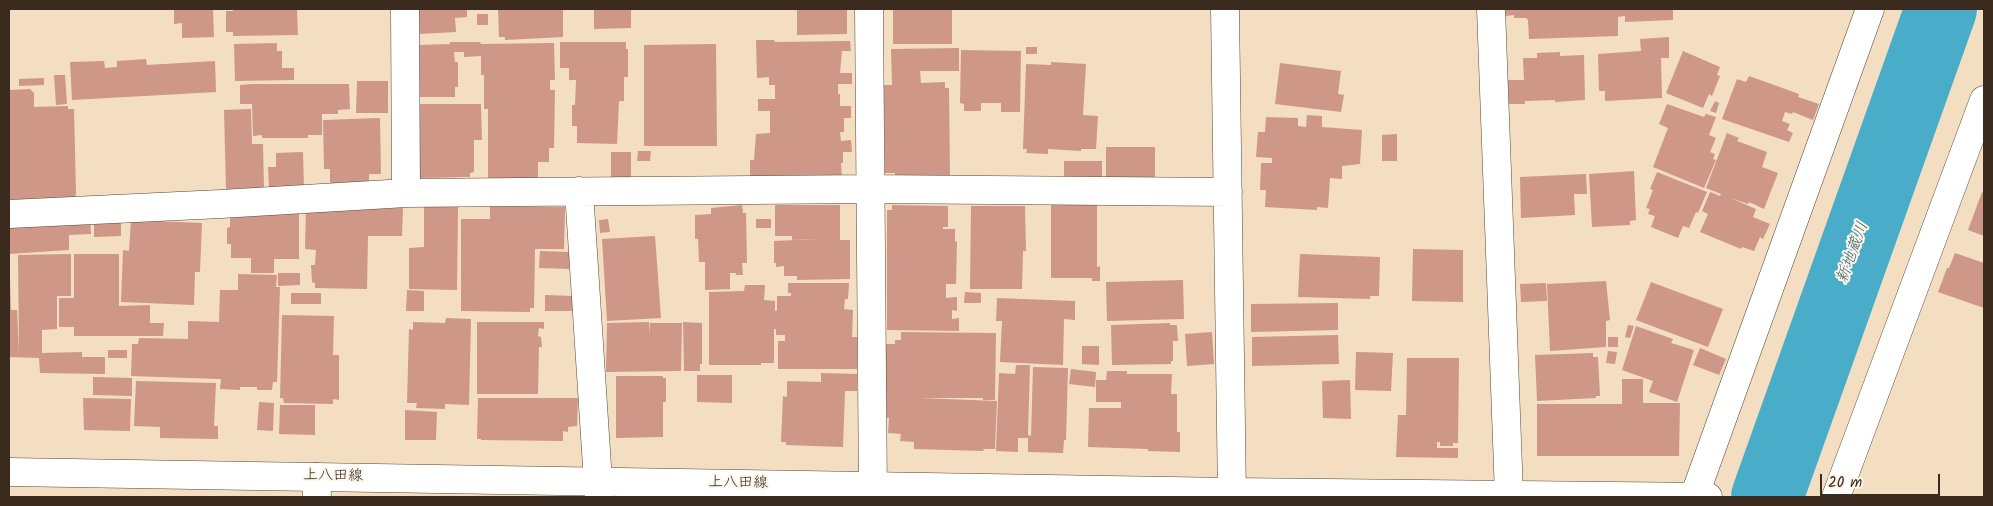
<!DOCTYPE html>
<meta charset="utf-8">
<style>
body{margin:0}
#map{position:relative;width:1993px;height:506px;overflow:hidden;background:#f3dec1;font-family:Kalam,sans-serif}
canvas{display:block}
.frame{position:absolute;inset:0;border:10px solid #3b2a1e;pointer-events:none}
.scale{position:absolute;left:1820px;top:474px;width:120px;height:22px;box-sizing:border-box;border:2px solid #3b2a1e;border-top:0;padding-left:6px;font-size:15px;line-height:18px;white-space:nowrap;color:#3b2a1e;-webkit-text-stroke:4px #fbf7ec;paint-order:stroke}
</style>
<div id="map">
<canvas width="1993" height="506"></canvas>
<div class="frame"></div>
<div class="scale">20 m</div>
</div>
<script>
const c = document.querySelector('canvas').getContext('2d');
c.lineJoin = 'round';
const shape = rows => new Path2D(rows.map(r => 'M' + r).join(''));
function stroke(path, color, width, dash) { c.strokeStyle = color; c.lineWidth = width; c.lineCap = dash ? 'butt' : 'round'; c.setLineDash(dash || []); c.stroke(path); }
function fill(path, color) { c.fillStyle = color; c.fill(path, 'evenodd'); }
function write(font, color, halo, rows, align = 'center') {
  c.font = font + ' Kalam,"Klee One",sans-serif'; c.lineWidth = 4; c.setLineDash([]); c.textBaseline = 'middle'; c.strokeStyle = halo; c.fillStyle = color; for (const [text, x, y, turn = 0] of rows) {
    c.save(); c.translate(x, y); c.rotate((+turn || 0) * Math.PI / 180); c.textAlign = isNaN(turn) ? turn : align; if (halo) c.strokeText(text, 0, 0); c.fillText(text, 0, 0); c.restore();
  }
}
stroke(shape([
 [1767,497,1941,9]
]), '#49adc9', 72);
fill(shape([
 [174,9,213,9,214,37,182,38,182,23,174,24],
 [233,9,297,9,298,35,233,36,233,32,226,32,226,11,233,11],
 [419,9,467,9,467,17,455,18,456,32,420,34],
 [498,9,563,9,563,37,505,40,505,37,499,37],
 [594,9,631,9,631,28,594,29],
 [797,9,847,9,847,34,797,35],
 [893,9,952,9,952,44,893,44],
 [1504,9,1673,9,1673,20,1625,22,1625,16,1618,17,1618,36,1529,39,1528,20,1526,18,1514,18,1514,15,1505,16],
 [477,14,488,14,488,25,477,25],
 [1669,37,1669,58,1661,58,1662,98,1605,101,1605,91,1599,91,1598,54,1641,51,1640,39],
 [756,40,774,40,775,42,850,41,851,51,842,51,840,73,852,73,852,84,838,84,838,94,840,94,840,106,851,106,851,118,844,118,844,132,840,132,841,141,851,140,852,152,843,152,843,163,841,163,842,180,750,182,750,160,754,160,756,134,770,133,770,111,758,111,758,99,775,99,775,85,769,85,769,77,757,78],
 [450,42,480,42,481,44,554,43,555,80,550,80,550,90,555,90,554,148,549,148,549,162,538,162,538,182,488,183,488,109,484,109,484,75,481,75,481,56,464,57,464,52,454,52,455,62,458,62,458,87,455,87,455,97,419,97,418,45,450,44],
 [560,42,626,42,626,49,628,49,628,77,624,77,624,101,619,101,617,144,577,143,577,126,572,126,572,105,575,105,576,80,569,80,569,68,560,68],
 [277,43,277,51,282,51,282,68,294,68,294,80,235,81,234,44],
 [716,44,717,146,644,146,644,45],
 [1026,47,1037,47,1037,54,1026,54],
 [959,48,959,71,920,71,921,83,945,82,945,88,949,88,950,177,895,178,895,173,885,173,884,85,892,85,891,49],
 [961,50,1021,51,1020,112,1001,112,1001,103,981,103,981,111,964,111,964,104,960,103],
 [1683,51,1720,67,1717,75,1720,76,1712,96,1709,94,1703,108,1666,93],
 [1560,52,1560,56,1584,55,1585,100,1555,102,1555,100,1525,101,1525,104,1509,104,1508,80,1524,80,1523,58,1537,58,1537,53],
 [146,59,147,65,215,61,216,92,72,100,70,62,104,61,105,68,117,67,117,61],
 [1051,62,1086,64,1083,115,1098,116,1096,149,1081,149,1081,151,1048,149,1048,154,1026,153,1027,149,1023,149,1026,64,1051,65],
 [1280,63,1341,71,1338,94,1344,95,1341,112,1275,104],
 [54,75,65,75,67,104,56,105],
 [1749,76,1799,94,1798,97,1819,104,1813,120,1793,112,1792,114,1785,112,1782,121,1790,124,1787,130,1793,133,1789,142,1722,119,1737,79,1746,82],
 [44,78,44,85,19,86,19,79],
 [357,81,388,81,388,113,356,113],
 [252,84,349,84,350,109,338,110,338,114,322,114,322,135,308,135,308,138,262,138,262,135,253,136,252,104,240,104,240,85],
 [30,89,34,93,34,107,68,106,68,109,74,109,76,193,75,197,9,205,9,90],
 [1715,101,1719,103,1716,113,1710,111],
 [419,104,481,104,482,140,474,140,474,172,470,173,470,177,419,178],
 [1667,104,1704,117,1706,114,1716,117,1709,135,1716,138,1710,152,1715,154,1713,159,1716,160,1704,188,1653,167,1668,128,1659,124],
 [251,109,252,144,263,144,264,188,226,189,224,110],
 [1307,115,1322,116,1322,127,1362,130,1360,164,1342,166,1342,179,1330,178,1328,208,1317,207,1317,210,1265,207,1266,190,1260,190,1261,163,1272,163,1272,158,1256,157,1258,132,1265,132,1266,117,1298,118,1298,126,1306,127],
 [380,118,381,174,369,174,369,184,330,185,330,169,324,169,323,120],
 [1727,133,1739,138,1737,141,1767,152,1762,167,1778,173,1764,209,1749,202,1748,204,1730,198,1756,209,1753,217,1770,224,1763,239,1760,237,1754,251,1742,247,1741,249,1700,232,1708,214,1702,211,1710,192,1720,196,1721,194,1706,188],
 [1397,134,1397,161,1382,161,1382,135],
 [1106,147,1155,147,1155,179,1106,179],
 [638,151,651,151,650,161,637,161],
 [303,152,304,188,269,189,268,167,276,167,276,153],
 [611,152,631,152,631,179,611,179],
 [1064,161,1102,161,1102,181,1064,180],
 [1634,171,1636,220,1630,221,1630,225,1592,227,1589,174],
 [1657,172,1707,192,1698,213,1696,212,1689,228,1683,226,1678,238,1651,227,1655,216,1648,214,1650,209,1646,208,1653,190,1650,189],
 [1586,174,1587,194,1574,194,1575,215,1521,218,1520,177],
 [1982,192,1984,193,1984,236,1968,230],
 [1097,204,1097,267,1100,266,1100,281,1092,281,1092,278,1051,278,1051,205],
 [742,205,743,213,746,213,747,263,742,263,743,275,736,275,736,273,730,273,730,289,705,290,705,262,699,262,698,239,695,239,695,215,711,214,711,208],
 [775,205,840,205,840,240,850,240,850,279,797,280,797,276,784,276,784,266,776,267,776,263,774,263,774,241,817,239,792,240,792,236,775,236],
 [892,205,948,206,948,227,943,227,943,229,955,229,955,242,957,241,956,284,946,284,946,298,957,297,957,311,952,310,952,319,959,318,959,331,887,330,887,210,892,210],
 [424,206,458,206,457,290,409,289,409,248,424,247],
 [490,206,565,207,564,249,535,249,534,308,530,308,530,312,461,311,461,219,490,219],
 [971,206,1025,206,1026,251,1023,251,1022,289,970,289],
 [403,208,402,236,368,236,367,289,315,288,315,283,312,282,311,265,315,265,316,250,305,249,306,210],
 [230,212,299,212,299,259,274,259,274,273,251,273,251,258,231,258,231,244,227,244,227,228,230,227],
 [94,216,121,216,121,236,94,237],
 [90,217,91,234,69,235,69,250,9,254,9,221],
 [608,219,610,232,600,233,599,220],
 [756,219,771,219,771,228,756,228],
 [131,220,202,223,200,272,195,272,194,305,121,302,123,250,129,251],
 [655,236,661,318,607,321,602,239],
 [1413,249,1463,250,1463,302,1412,301],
 [540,251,570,252,569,269,539,268],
 [1955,253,1984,263,1984,308,1938,292,1947,268,1949,268],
 [71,254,71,296,57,296,57,329,42,330,42,353,82,352,82,357,105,357,105,374,40,373,39,358,9,357,9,280,10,280,11,310,17,310,19,353,18,255],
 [74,254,119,254,119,306,150,305,150,323,164,323,163,336,74,336,74,327,59,327,59,298,74,298],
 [1300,254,1380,257,1379,296,1370,296,1370,299,1298,297],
 [278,273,300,273,300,285,278,286],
 [238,274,277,275,276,287,280,287,277,382,273,382,272,390,257,390,257,387,240,387,240,390,220,389,221,379,217,379,131,376,132,344,138,344,139,338,188,339,188,321,219,322,220,290,238,290],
 [1183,280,1184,319,1107,321,1106,282],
 [1606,281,1610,320,1606,321,1606,347,1550,351,1547,284],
 [1651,282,1723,309,1708,347,1636,320],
 [788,283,849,283,848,299,845,299,844,309,853,310,852,337,858,337,857,369,778,369,778,341,785,341,785,335,776,335,776,329,774,329,774,363,761,363,761,365,709,365,709,292,744,291,745,285,765,285,764,300,775,301,775,311,777,310,777,296,791,296,791,293,788,293],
 [1546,283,1547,301,1521,302,1520,284],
 [407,290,424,291,424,311,406,311],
 [965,292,981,293,981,303,964,303],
 [291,293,321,293,321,304,291,304],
 [545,295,573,296,573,311,545,311],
 [997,298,1075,301,1075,320,1064,319,1063,365,1000,362,1002,321,996,321],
 [1338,303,1338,330,1251,332,1251,304],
 [282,315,334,316,333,355,339,355,339,400,333,399,333,404,284,403,283,398,280,398],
 [446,318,471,319,469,405,445,404,445,409,416,408,417,403,407,403,409,329,413,330,413,322,445,323],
 [477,322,544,322,544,329,539,328,538,336,541,337,542,347,539,347,538,394,477,394],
 [649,322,650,335,650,323,682,323,681,371,606,372,607,323],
 [683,322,702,323,702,364,700,364,700,371,684,371],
 [1170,323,1170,325,1177,325,1178,341,1173,341,1173,361,1171,361,1171,364,1112,365,1111,325],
 [1628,325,1634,326,1630,338,1625,337],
 [1636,326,1673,339,1671,343,1694,350,1677,402,1649,392,1653,381,1622,370],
 [901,332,996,333,995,400,983,400,983,398,920,398,997,401,995,449,983,449,984,451,914,449,914,442,900,441,901,434,888,433,889,418,884,418,885,344,895,344,895,340,901,340],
 [1212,332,1214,364,1187,366,1185,334],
 [1338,335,1339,364,1252,366,1252,337],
 [1608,337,1618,337,1618,347,1608,347],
 [1082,346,1099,346,1099,365,1082,364],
 [1700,348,1726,359,1719,375,1693,365],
 [108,350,127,350,127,358,108,358],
 [1608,351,1617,352,1615,364,1606,363],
 [1356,352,1393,353,1391,391,1355,390],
 [1593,353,1593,357,1598,357,1600,396,1596,396,1596,398,1537,401,1535,355],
 [1407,358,1459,358,1458,443,1453,443,1453,446,1440,446,1440,442,1437,442,1437,448,1458,448,1458,458,1396,457,1398,415,1406,415],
 [1016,365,1030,365,1028,435,1031,436,1033,367,1068,368,1066,440,1064,440,1063,453,1028,452,1028,438,1018,438,1018,452,996,451,999,373,1015,374],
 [1071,369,1096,372,1095,387,1069,384],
 [1107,371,1127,371,1127,374,1172,374,1171,394,1177,394,1177,432,1180,432,1180,452,1148,451,1148,449,1088,447,1089,408,1121,408,1121,402,1096,402,1096,380,1106,380],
 [821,373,857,374,857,391,845,391,843,447,786,445,786,442,781,442,783,396,787,397,787,381,821,382],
 [697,375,732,375,732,403,697,402],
 [616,376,663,376,663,378,666,378,666,402,663,402,663,437,616,438],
 [93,377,132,378,132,396,93,395],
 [1622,379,1643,379,1643,403,1680,403,1679,456,1537,456,1537,404,1622,404],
 [1350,380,1351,419,1323,418,1322,381],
 [136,381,216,383,214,426,218,426,218,439,160,438,160,427,134,426],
 [83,398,131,399,130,431,84,430],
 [478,398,578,398,577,426,568,427,568,432,563,431,563,441,481,440,481,439,477,439],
 [259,402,274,403,273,431,257,430],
 [280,405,315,405,315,435,279,434],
 [405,410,437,412,436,440,405,440]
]), '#ce9787');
const minor = shape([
 [405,9,406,193],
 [869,9,873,497],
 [1225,9,1232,497],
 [1491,9,1509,495],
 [579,191,599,497],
 [9,214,221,204,406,193,869,189,1228,192],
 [316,477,317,497],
 [1694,497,1870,9],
 [1836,497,1984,100]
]);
const tertiary = shape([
 [9,472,1232,492,1708,497]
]);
stroke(minor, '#574536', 29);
stroke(tertiary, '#574536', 29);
stroke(minor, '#fff', 28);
stroke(tertiary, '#fff', 28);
write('15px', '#3b2a1e', '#fbf7ec', [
 ["上八田線",333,477,1],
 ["上八田線",738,484,1]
]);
write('italic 16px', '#415e62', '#fbf7ec', [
 ["新地蔵川",1854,253,-70]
]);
</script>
